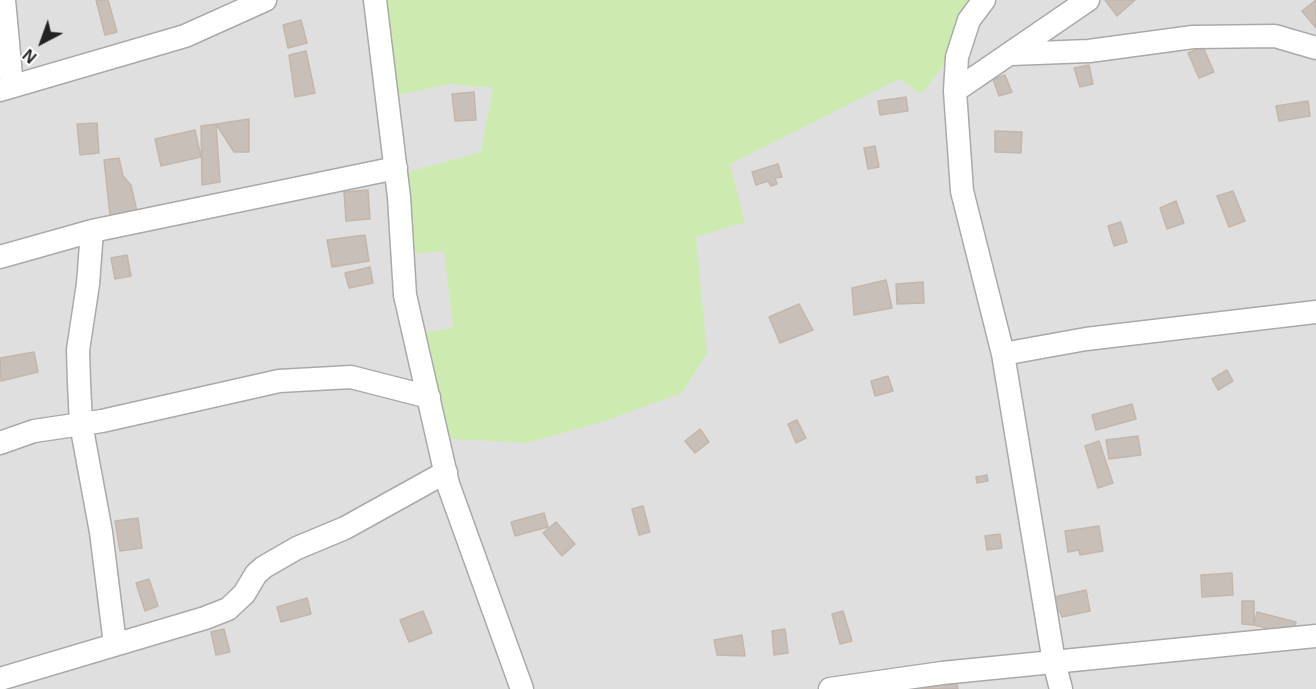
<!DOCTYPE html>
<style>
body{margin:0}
#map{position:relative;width:1316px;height:689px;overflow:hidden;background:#f2efe9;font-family:Helvetica,sans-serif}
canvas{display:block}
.north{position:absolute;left:12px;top:12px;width:60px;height:60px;-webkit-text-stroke:4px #fff;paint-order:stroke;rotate:221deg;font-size:16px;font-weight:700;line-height:24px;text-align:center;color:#222}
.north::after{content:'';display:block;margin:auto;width:21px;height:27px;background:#222;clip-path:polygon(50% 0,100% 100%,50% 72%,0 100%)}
</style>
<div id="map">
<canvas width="1316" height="689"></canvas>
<div class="north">N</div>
</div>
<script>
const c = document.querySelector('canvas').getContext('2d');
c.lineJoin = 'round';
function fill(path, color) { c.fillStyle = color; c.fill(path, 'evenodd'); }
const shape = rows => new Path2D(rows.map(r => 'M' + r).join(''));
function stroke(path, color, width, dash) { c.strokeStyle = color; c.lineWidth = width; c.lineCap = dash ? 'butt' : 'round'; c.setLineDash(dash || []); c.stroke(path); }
fill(shape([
 [0,0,1316,0,1316,689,0,689]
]), '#e0dfdf');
fill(shape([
 [364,0,975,0,950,57,921,94,899,79,730,164,745,222,696,237,707,353,682,393,602,422,527,443,451,439,410,351,408,335,453,328,444,251,397,256,390,177,481,152,493,88,449,84,375,100]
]), '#cdebb0');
const building = shape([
 [96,0,108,0,117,32,105,35,96,0],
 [1105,0,1135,0,1117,16,1105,0],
 [1316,0,1316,28,1302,11,1316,0],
 [301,20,307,43,288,48,283,25,301,20],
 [1203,47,1214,72,1199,78,1188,53,1203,47],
 [306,51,315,93,295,97,289,55,306,51],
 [1089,65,1093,84,1080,87,1074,68,1089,65],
 [1005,75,1012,92,999,96,993,79,1005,75],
 [474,92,476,120,455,121,452,94,474,92],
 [906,97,908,111,880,115,878,101,906,97],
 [1308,101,1310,116,1279,121,1276,106,1308,101],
 [249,119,249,152,234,152,216,124,249,119],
 [97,123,99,153,80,155,77,124,97,123],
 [216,124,220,182,202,185,201,126,216,124],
 [195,130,201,157,161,166,155,139,195,130],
 [995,131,1022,132,1021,153,995,152,995,131],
 [875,146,879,167,868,169,864,148,875,146],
 [119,158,123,176,131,185,137,212,110,215,104,160,119,158],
 [778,164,782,177,775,178,777,184,771,186,768,181,756,185,752,172,778,164],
 [368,190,370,219,346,221,344,192,368,190],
 [1233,191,1245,221,1229,227,1217,196,1233,191],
 [1176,201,1184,223,1167,229,1160,208,1176,201],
 [1121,222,1127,242,1114,246,1108,226,1121,222],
 [365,235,369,261,332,267,327,240,365,235],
 [127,255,131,276,115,279,111,258,127,255],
 [370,267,373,283,349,288,345,273,370,267],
 [886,280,892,308,854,315,852,288,886,280],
 [923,282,924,303,897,304,896,284,923,282],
 [799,304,813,330,780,343,769,317,799,304],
 [34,352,38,372,1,381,0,358,34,352],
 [1227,370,1233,381,1218,390,1212,379,1227,370],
 [888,376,893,391,875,396,871,381,888,376],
 [1132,404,1136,419,1096,430,1092,415,1132,404],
 [797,420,806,438,796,443,788,424,797,420],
 [700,429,709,442,695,453,685,441,700,429],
 [1138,436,1141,455,1109,459,1106,440,1138,436],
 [1099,441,1113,483,1098,488,1085,446,1099,441],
 [987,475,988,481,977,483,976,477,987,475],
 [643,506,650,532,639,535,632,509,643,506],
 [544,513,548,527,515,536,511,522,544,513],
 [138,518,142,548,120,551,115,521,138,518],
 [556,522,575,544,562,556,543,533,556,522],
 [1099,526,1103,551,1080,555,1079,550,1068,552,1065,531,1099,526],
 [1000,534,1002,548,987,550,985,536,1000,534],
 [1232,573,1233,595,1202,597,1201,575,1232,573],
 [149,579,158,606,145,611,136,583,149,579],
 [1086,590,1090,611,1062,617,1060,611,1049,615,1045,599,1086,590],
 [307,598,311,614,281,622,277,607,307,598],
 [1242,601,1254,601,1254,625,1242,624,1242,601],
 [423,611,432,633,409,642,400,620,423,611],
 [843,611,852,641,840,644,832,614,843,611],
 [1257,612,1296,622,1293,634,1254,625,1257,612],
 [224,629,230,652,216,655,211,632,224,629],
 [785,629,788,653,774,655,772,631,785,629],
 [742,635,745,656,717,655,714,640,742,635],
 [955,677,958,689,922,689,921,684,955,677]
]);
fill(building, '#c7bfb8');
stroke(building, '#c4b6ab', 1.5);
const minor = shape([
 [4,0,12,86],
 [375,0,399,197,405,295,448,484,522,689],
 [1011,54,1089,51,1193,37,1275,36,1316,48],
 [0,90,185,36,265,0],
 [955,91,957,57,969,20,984,0],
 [92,231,88,284,78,350,79,383,81,424,101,532,115,644],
 [0,257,92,231,396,168],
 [1003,354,1086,339,1316,312],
 [0,443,34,431,102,421,279,381,351,377,429,397],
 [0,679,205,618,228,609,244,594,256,574,264,567,297,548,345,528,446,472],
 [830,689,942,673,1316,636],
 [1061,689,1054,662,1003,354,962,191,955,91,1088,0]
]);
stroke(minor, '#a9a9a9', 25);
stroke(minor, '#fff', 22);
</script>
